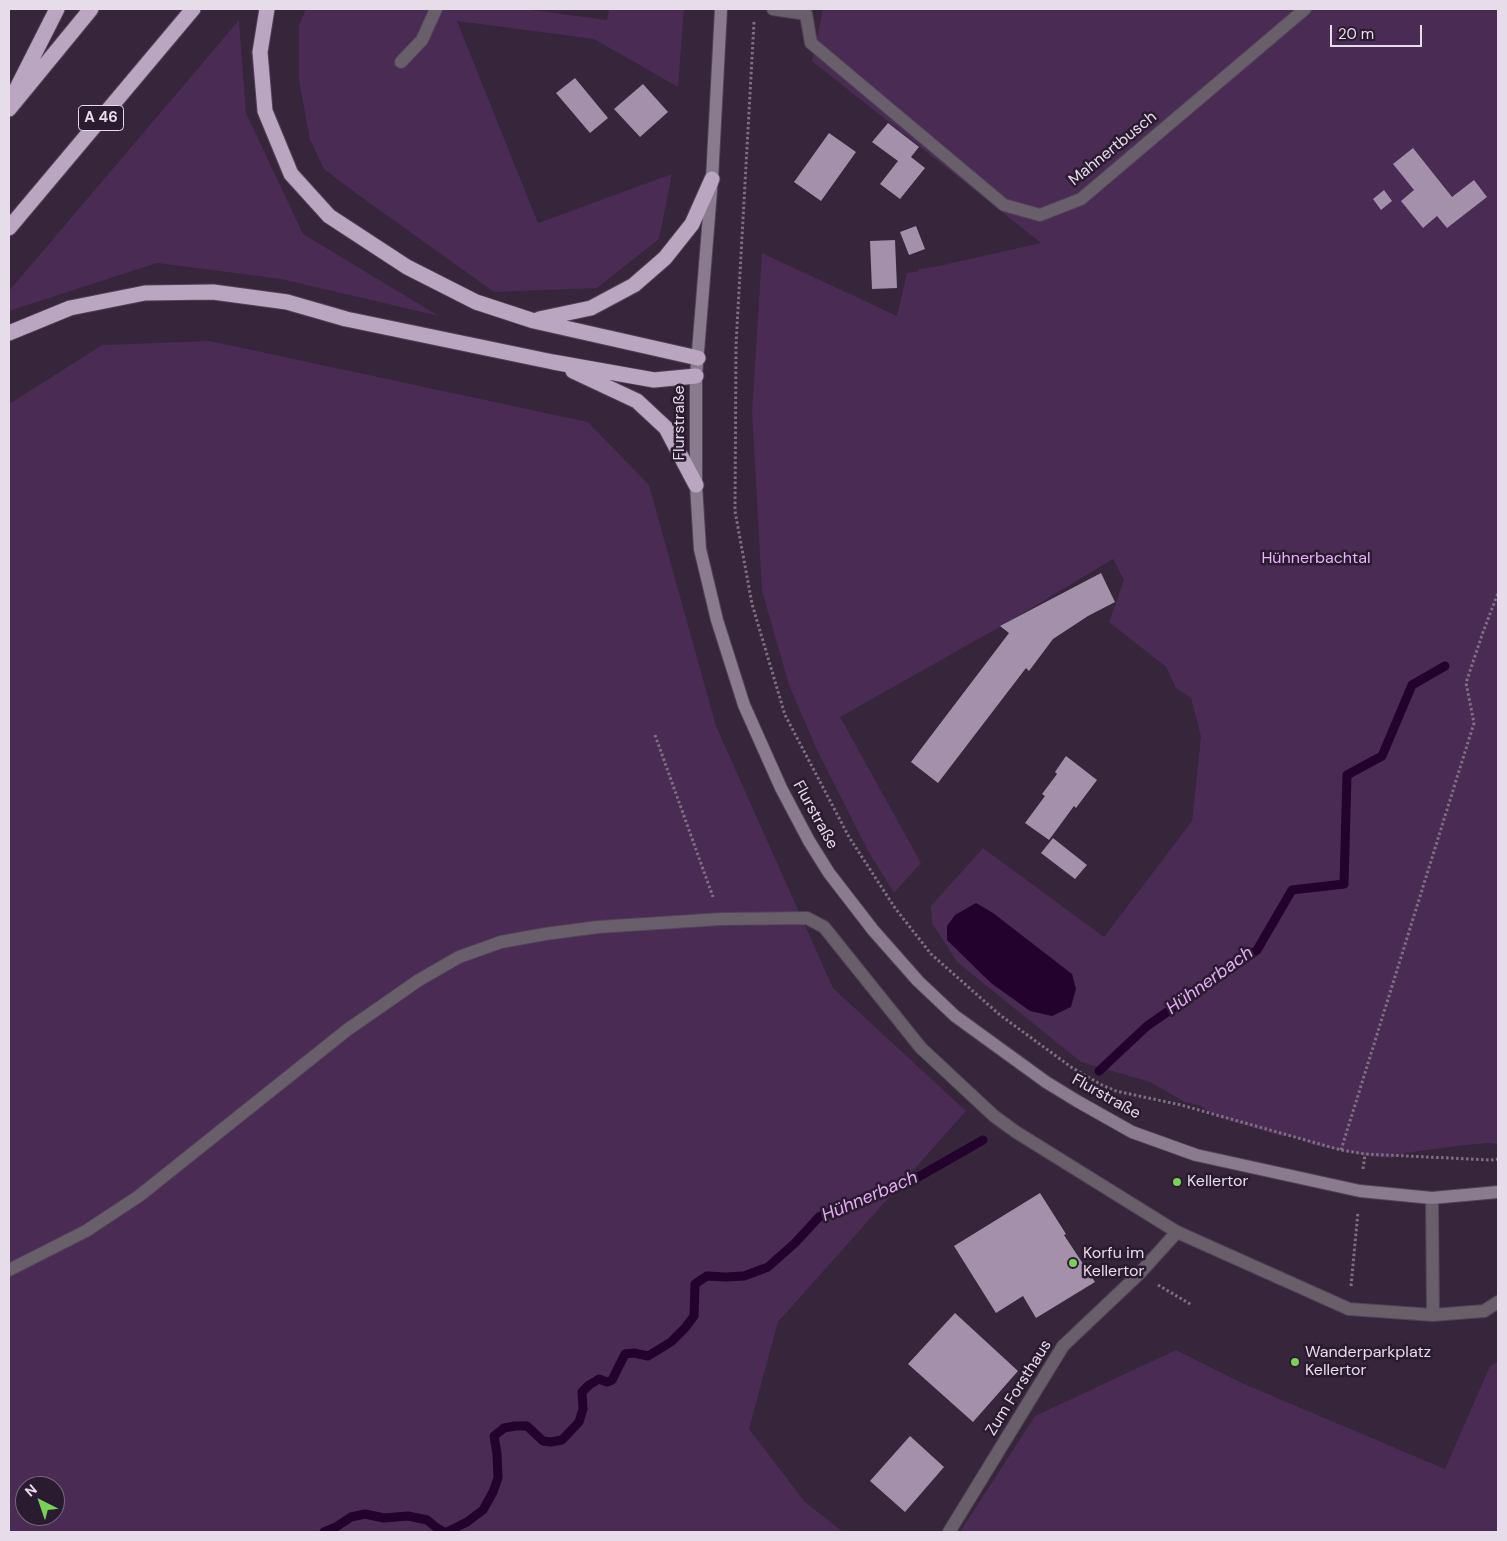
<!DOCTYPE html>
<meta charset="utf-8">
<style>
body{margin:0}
#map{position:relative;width:1507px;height:1541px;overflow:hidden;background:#36253b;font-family:"DM Sans",sans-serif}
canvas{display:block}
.frame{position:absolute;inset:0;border:10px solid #e7dcea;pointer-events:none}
.north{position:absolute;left:15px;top:1476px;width:50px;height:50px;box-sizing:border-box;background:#2b1b30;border:1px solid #76687a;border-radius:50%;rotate:319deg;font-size:14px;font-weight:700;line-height:20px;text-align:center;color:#e7dcea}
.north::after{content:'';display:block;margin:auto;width:18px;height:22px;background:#79d158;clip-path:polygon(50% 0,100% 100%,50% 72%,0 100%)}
.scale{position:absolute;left:1330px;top:25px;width:92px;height:22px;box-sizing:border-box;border:2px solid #e7dcea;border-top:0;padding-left:6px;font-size:15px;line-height:18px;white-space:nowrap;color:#e7dcea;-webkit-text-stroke:4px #2b1b30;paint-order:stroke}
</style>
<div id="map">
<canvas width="1507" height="1541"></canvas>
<div class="frame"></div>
<div class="north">N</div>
<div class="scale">20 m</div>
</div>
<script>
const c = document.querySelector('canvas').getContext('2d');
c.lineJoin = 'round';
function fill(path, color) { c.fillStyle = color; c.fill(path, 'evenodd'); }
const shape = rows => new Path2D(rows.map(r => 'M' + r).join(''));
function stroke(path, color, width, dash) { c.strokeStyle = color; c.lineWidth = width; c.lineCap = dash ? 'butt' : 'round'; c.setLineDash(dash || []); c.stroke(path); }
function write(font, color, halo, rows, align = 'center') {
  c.font = font + ' "DM Sans",sans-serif'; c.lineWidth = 5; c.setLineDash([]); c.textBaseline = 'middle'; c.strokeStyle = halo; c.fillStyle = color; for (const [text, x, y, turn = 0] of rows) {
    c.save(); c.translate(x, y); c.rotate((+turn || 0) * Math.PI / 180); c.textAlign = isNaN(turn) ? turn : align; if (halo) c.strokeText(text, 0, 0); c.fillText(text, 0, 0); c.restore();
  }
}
fill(shape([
 [306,9,524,9,607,20,609,9,684,9,678,87,594,39,457,21,538,223,672,174,659,239,597,288,494,292,357,194,324,169,310,140,299,81,299,25],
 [823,9,1498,9,1498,1144,1488,1143,1465,1145,1405,1153,1391,1158,1372,1157,1313,1145,1294,1137,1281,1136,1217,1117,1201,1106,1185,1102,1150,1082,1081,1062,957,962,932,923,931,906,983,848,1104,937,1192,821,1201,737,1191,698,1176,688,1166,667,1109,622,1124,580,1113,559,1005,624,840,717,921,863,894,893,867,849,816,748,789,685,762,591,752,411,762,253,897,316,907,273,919,271,918,269,934,267,1041,243,812,61],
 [239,20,246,113,303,234,439,316,281,279,157,263,9,311,9,291],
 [210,341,588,422,649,485,716,726,833,988,966,1111,778,1322,749,1429,805,1502,843,1532,9,1532,9,404,102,345],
 [25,1486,55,1486,55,1516,25,1516],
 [1176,1350,1244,1384,1445,1469,1490,1366,1498,1361,1498,1532,960,1532,1035,1416]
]), '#492b53');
fill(shape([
 [976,903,993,913,1072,974,1076,989,1071,1007,1052,1016,1030,1011,991,983,947,940,947,926,955,915]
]), '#23022d');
stroke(shape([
 [1099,1071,1147,1026,1257,950,1292,890,1344,884,1347,775,1382,756,1412,685,1445,666],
 [324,1532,336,1527,351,1517,365,1514,384,1518,408,1516,427,1520,437,1528,444,1532],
 [447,1532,467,1522,483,1510,493,1492,498,1478,497,1454,494,1436,504,1428,515,1426,527,1426,543,1441,551,1442,562,1440,579,1422,583,1409,582,1392,589,1385,599,1379,607,1382,612,1380,625,1354,634,1353,648,1356,671,1342,685,1328,694,1316,695,1284,707,1276,726,1277,744,1276,768,1267,795,1243,819,1217,867,1197,913,1180,983,1140]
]), '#23022d', 9);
fill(shape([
 [575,78,608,118,590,133,556,93],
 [643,84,668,112,640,137,614,109],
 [888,123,919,147,911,157,925,168,900,199,880,184,898,161,872,142],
 [829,133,856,152,821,201,794,182],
 [1413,148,1452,197,1474,180,1487,197,1447,228,1437,216,1423,228,1401,201,1414,190,1393,164],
 [1384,190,1392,201,1381,210,1373,199],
 [916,226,925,249,909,255,900,232],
 [895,240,897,288,872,289,870,241],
 [1101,573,1115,602,1088,616,1053,639,1029,671,1026,668,938,783,911,762,1009,633,1000,626],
 [1066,756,1097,780,1076,808,1074,806,1049,840,1025,823,1045,796,1042,794,1057,774,1055,772],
 [1053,838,1087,865,1075,879,1041,853],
 [1040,1193,1066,1234,1064,1235,1095,1282,1036,1318,1023,1296,996,1313,954,1246],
 [955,1313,1018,1371,973,1422,908,1364],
 [910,1436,944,1467,905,1512,870,1481]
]), '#a590ab');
const lane = shape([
 [773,9,806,14,811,43,1004,205,1040,215,1081,199,1305,9],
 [401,62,422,40,436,9],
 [9,1270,86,1231,139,1196,347,1030,419,980,459,957,501,942,545,934,598,927,721,919,807,918,824,927,921,1048,994,1116,1016,1132,1177,1232]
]);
const street = shape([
 [1432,1198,1433,1315],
 [949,1532,1063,1346,1139,1274,1177,1232,1349,1309,1433,1315,1484,1311,1498,1302]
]);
const secondary = shape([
 [721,9,712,179,696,376,696,485,700,549,717,620,744,705,781,788,809,841,829,873,873,930,918,981,955,1016,1046,1082,1077,1101,1132,1132,1196,1155,1360,1191,1432,1198,1498,1192]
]);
const highway = shape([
 [267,9,260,52,265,111,291,174,329,216,407,267,476,302,534,321,698,358],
 [15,92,57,9],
 [9,109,91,9],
 [9,228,193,9],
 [539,319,591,308,634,285,665,258,692,224,712,179],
 [9,333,70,308,145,293,213,292,287,302,346,319,553,362,654,380,696,376],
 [573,371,637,401,666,428,696,485]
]);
stroke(lane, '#524257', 14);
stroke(street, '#524257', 14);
stroke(secondary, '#524257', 14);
stroke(highway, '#524257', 17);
stroke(shape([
 [754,22,736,345,735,511,752,604,785,715,849,837,895,908,931,954,1000,1015,1071,1067,1100,1084,1116,1091,1181,1105,1341,1150,1365,1154,1491,1160,1498,1159],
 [655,735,713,897],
 [1341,1150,1474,723,1466,683,1483,632,1498,593],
 [1363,1169,1365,1154],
 [1158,1285,1192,1305],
 [1351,1286,1358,1212]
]), '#7e6f82', 3, [2.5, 2.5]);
stroke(lane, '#685f6b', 12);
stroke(street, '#685f6b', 12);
stroke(secondary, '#8a7c8e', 12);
stroke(highway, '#bba6c1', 15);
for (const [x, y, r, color] of [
 [1177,1182,5,"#79d158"],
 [1073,1263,5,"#79d158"],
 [1295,1362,5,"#79d158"]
]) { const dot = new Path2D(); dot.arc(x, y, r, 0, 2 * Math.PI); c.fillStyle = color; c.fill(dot); stroke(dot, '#2b1b30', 2); }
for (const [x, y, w] of [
 [101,118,45]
]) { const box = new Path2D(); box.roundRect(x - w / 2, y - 12.5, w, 25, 4); c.fillStyle = '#2b1b30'; c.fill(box); stroke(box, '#e7dcea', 1); }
write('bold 15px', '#e7dcea', null, [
 ["A 46",101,118]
]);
write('16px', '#e7dcea', '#2b1b30', [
 ["Mahnertbusch",1113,149,-39],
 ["Flurstraße",680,423,-90],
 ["Flurstraße",815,815,61],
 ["Flurstraße",1106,1097,29],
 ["Zum Forsthaus",1019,1388,-58]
]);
write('16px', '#ebb3fd', '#2b1b30', [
 ["Hühnerbachtal",1316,559]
]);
write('16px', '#e7dcea', '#2b1b30', [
 ["Kellertor",1187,1182],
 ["Korfu im",1083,1254],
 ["Kellertor",1083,1272],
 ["Wanderparkplatz",1305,1353],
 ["Kellertor",1305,1371]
], 'left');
write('italic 18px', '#e5adf7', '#2b1b30', [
 ["Hühnerbach",1210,981,-36],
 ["Hühnerbach",870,1197,-23]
]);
</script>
